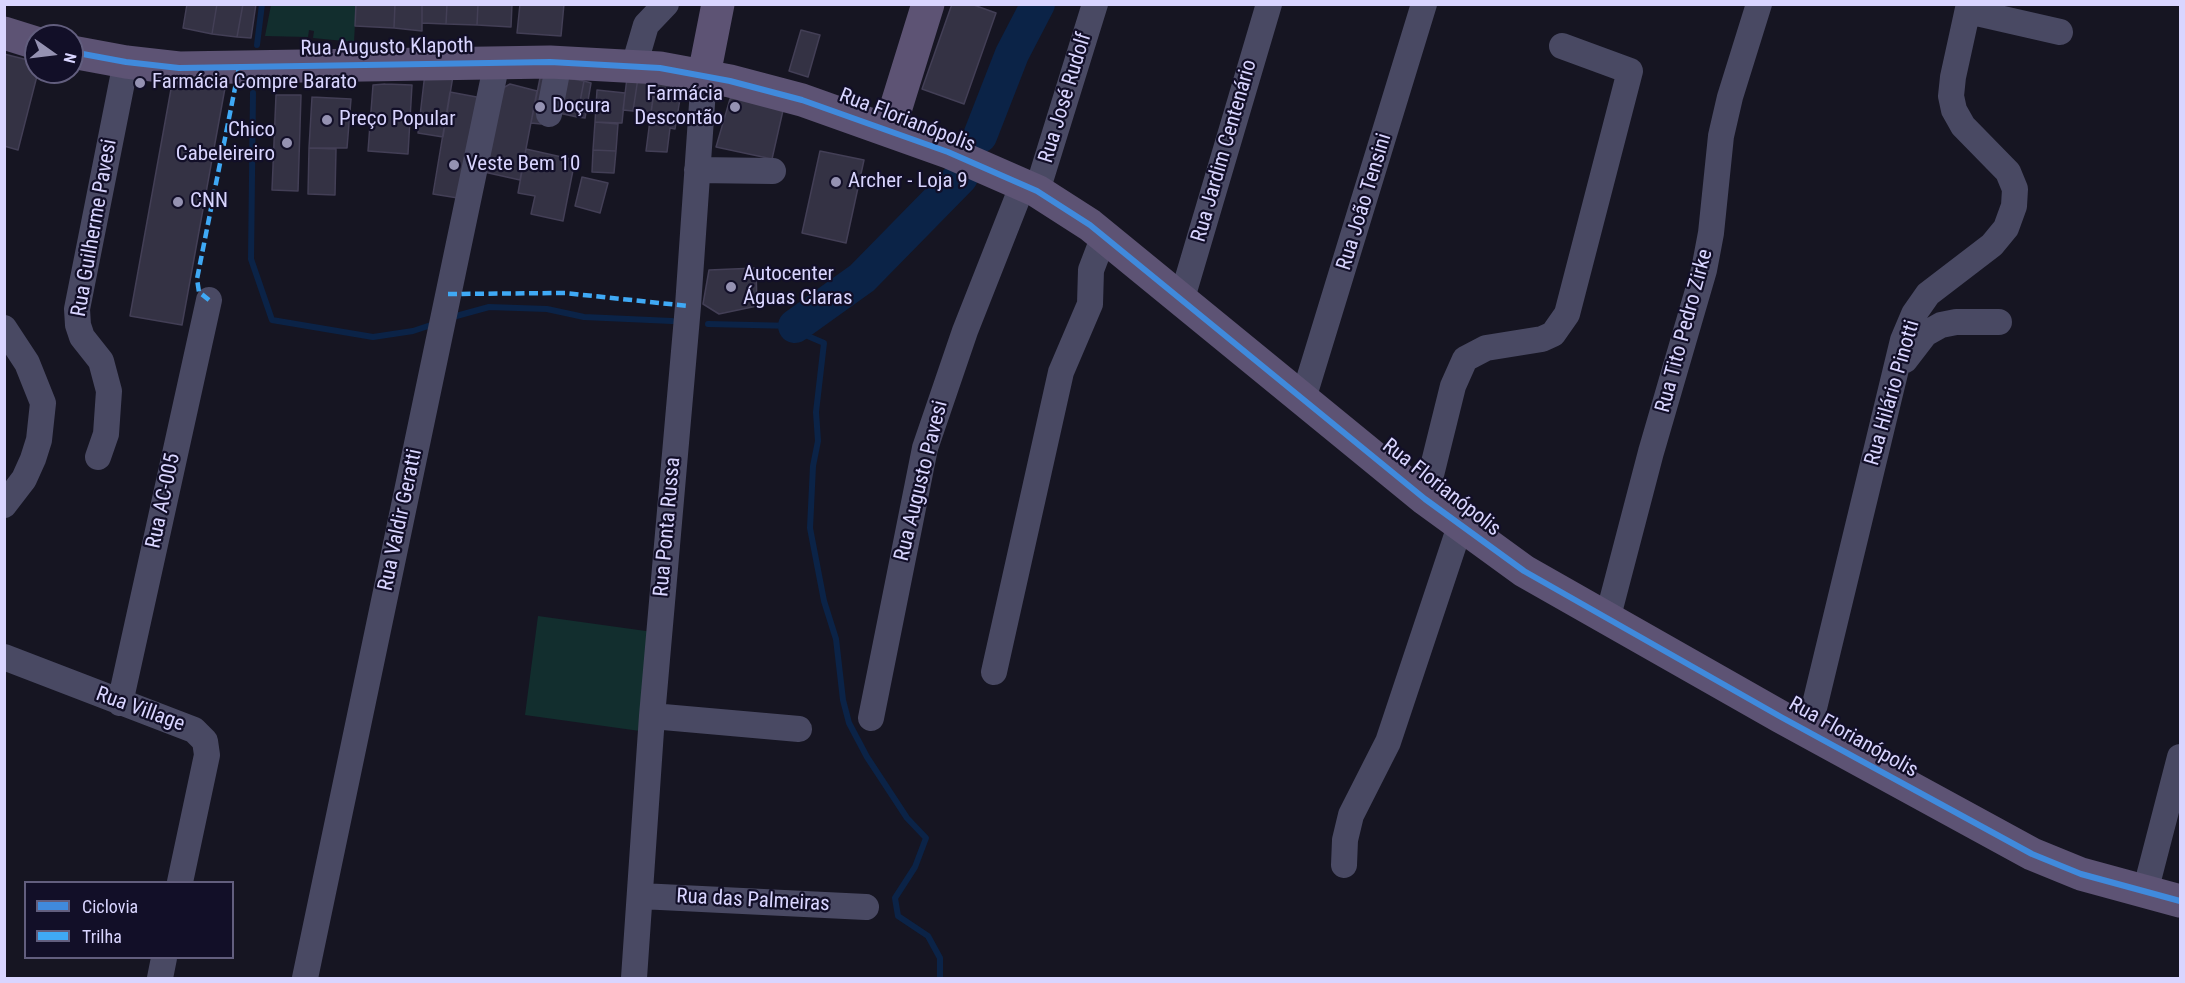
<!DOCTYPE html>
<meta charset="utf-8">
<style>
body{margin:0}
#map{position:relative;width:2185px;height:983px;overflow:hidden;background:#161522;font-family:"Roboto Condensed",sans-serif}
canvas{display:block}
.frame{position:absolute;inset:0;border:6px solid #d9d5ff;pointer-events:none}
.legend{position:absolute;left:24px;top:881px;width:210px;height:78px;box-sizing:border-box;background:#120f28;border:2px solid #625e7e;margin:0;padding:8px 10px;list-style:none;font-size:18px;color:#d9d5ff}
.legend li{display:flex;align-items:center;gap:12px;height:30px}
.legend b{width:30px;border:2px solid #625e7e}
.north{position:absolute;left:24px;top:24px;width:60px;height:60px;box-sizing:border-box;background:#120f28;border:2px solid #625e7e;border-radius:50%;rotate:104deg;font-size:16px;font-weight:700;line-height:24px;text-align:center;color:#d9d5ff}
.north::after{content:'';display:block;margin:auto;width:21px;height:27px;background:#9592b2;clip-path:polygon(50% 0,100% 100%,50% 72%,0 100%)}
</style>
<div id="map">
<canvas width="2185" height="983"></canvas>
<div class="frame"></div>
<ul class="legend">
<li><b style="height:8px;background:#408adc"></b>Ciclovia</li>
<li><b style="height:8px;background:#3fa9f5"></b>Trilha</li>
</ul>
<div class="north">N</div>
</div>
<script>
const c = document.querySelector('canvas').getContext('2d');
c.lineJoin = 'round';
function fill(path, color) { c.fillStyle = color; c.fill(path, 'evenodd'); }
const shape = rows => new Path2D(rows.map(r => 'M' + r).join(''));
function stroke(path, color, width, dash) { c.strokeStyle = color; c.lineWidth = width; c.lineCap = dash ? 'butt' : 'round'; c.setLineDash(dash || []); c.stroke(path); }
function write(font, color, halo, rows, align = 'center') {
  c.font = font + ' "Roboto Condensed",sans-serif'; c.lineWidth = 4.5; c.setLineDash([]); c.textBaseline = 'middle'; c.strokeStyle = halo; c.fillStyle = color; for (const [text, x, y, turn = 0] of rows) {
    c.save(); c.translate(x, y); c.rotate((+turn || 0) * Math.PI / 180); c.textAlign = isNaN(turn) ? turn : align; if (halo) c.strokeText(text, 0, 0); c.fillText(text, 0, 0); c.restore();
  }
}
fill(shape([
 [271,5,356,5,354,42,313,38,314,31,309,30,308,37,265,36],
 [538,616,653,632,640,731,525,715]
]), '#122e2e');
stroke(shape([
 [257,45,262,4],
 [253,93,251,259,272,320,373,337,413,331,437,323],
 [449,318,489,307,547,309,584,317,672,321],
 [708,324,795,326,803,334,824,343,816,412,818,441,813,466,810,528,824,601,836,639,843,700,849,723,867,757,907,818,926,838,915,867,895,898,898,916,928,936,940,958,940,978]
]), '#0b2347', 6);
stroke(shape([
 [980,136,1012,54,1038,4],
 [795,326,862,278,961,177]
]), '#0b2347', 34);
const building = shape([
 [187,4,217,4,212,34,183,28,187,4],
 [217,4,243,4,237,37,212,34,217,4],
 [243,4,256,4,251,38,237,37,243,4],
 [356,4,395,4,394,28,355,26,356,4],
 [395,4,422,4,422,31,394,28,395,4],
 [422,4,447,4,446,24,422,23,422,4],
 [447,4,478,4,477,25,446,24,447,4],
 [478,4,512,4,511,27,477,25,478,4],
 [520,4,564,4,561,36,517,33,520,4],
 [952,4,971,4,996,13,964,104,922,89,952,4],
 [801,30,820,35,808,77,789,71,801,30],
 [4,54,36,62,36,72,38,72,18,150,4,146,4,54],
 [425,73,453,76,443,137,418,133,425,73],
 [541,73,552,75,541,124,531,123,541,73],
 [561,77,584,81,577,117,554,112,561,77],
 [173,78,225,88,182,325,130,316,173,78],
 [627,78,638,78,633,111,623,110,627,78],
 [638,78,656,80,651,113,633,111,638,78],
 [656,80,682,82,680,99,653,97,656,80],
 [584,81,591,83,585,118,577,117,584,81],
 [385,84,412,85,408,154,368,151,373,85,385,84],
 [510,84,537,91,520,180,484,172,503,88,510,84],
 [597,90,625,93,622,123,595,122,597,90],
 [450,92,482,98,464,199,433,194,450,92],
 [745,92,784,106,772,159,716,147,730,99,745,92],
 [276,95,301,95,298,191,272,190,276,95],
 [312,97,351,99,347,148,309,148,312,97],
 [653,97,680,99,675,129,670,128,667,152,646,151,653,97],
 [595,122,618,124,616,151,593,150,595,122],
 [309,148,336,149,335,195,308,194,309,148],
 [526,149,575,160,563,221,531,214,535,196,518,193,526,149],
 [593,150,616,151,614,173,592,172,593,150],
 [820,151,864,160,846,243,802,233,820,151],
 [582,177,608,183,600,213,575,206,582,177],
 [756,268,757,306,719,314,703,304,709,270,756,268]
]);
fill(building, '#343244');
stroke(building, '#433f56', 1.5);
stroke(shape([
 [1968,11,2060,32],
 [634,66,646,25,666,4],
 [549,114,559,62],
 [697,170,773,171],
 [1037,191,1095,4],
 [1182,298,1269,4],
 [4,328,27,363,43,403,39,440,33,459,24,479,4,505],
 [1905,360,1925,334,1941,325,1956,322,1999,322],
 [1303,399,1424,4],
 [98,457,106,434,109,391,101,361,82,337,78,325,77,309,126,62],
 [1425,499,1453,386,1465,359,1486,348,1542,339,1553,334,1567,314,1630,71,1562,46],
 [1607,620,1651,452,1704,270,1711,233,1721,136,1730,97,1759,4],
 [4,657,194,730,205,741,207,755,180,882],
 [994,672,1061,372,1090,304,1091,270,1104,236],
 [120,703,209,300],
 [652,716,799,729],
 [871,718,925,448,965,331,1023,184],
 [1808,733,1903,340,1914,314,1928,294,1992,245,2006,228,2014,206,2015,189,2008,172,1963,126,1954,110,1951,96,1953,77,1969,4],
 [1344,865,1345,840,1351,815,1388,742,1460,526],
 [2145,892,2180,757],
 [640,896,866,907],
 [160,978,164,958],
 [305,978,497,62],
 [634,978,652,716,688,306,704,75]
]), '#494963', 26);
stroke(shape([
 [4,33,36,43],
 [72,52,126,62,179,68,550,62,660,68,730,81,802,100,948,152,1037,191,1090,225,1425,499,1524,571,1781,717,2032,854,2081,874,2180,901],
 [704,75,718,4],
 [889,130,928,4]
]), '#5d5374', 33);
stroke(shape([
 [448,294,565,293,688,306],
 [209,300,199,292,197,279,239,68]
]), '#3fa9f5', 4.5, [9, 4.5]);
stroke(shape([
 [72,52,126,62,179,68,550,62,660,68,730,81,802,100,948,152,1037,191,1090,225,1425,499,1524,571,1781,717,2032,854,2081,874,2180,901]
]), '#408adc', 6);
for (const [x, y, r, color] of [
 [140,83,6,"#9592b2"],
 [540,107,6,"#9592b2"],
 [735,107,6,"#9592b2"],
 [327,120,6,"#9592b2"],
 [287,143,6,"#9592b2"],
 [454,165,6,"#9592b2"],
 [836,182,6,"#9592b2"],
 [178,202,6,"#9592b2"],
 [731,287,6,"#9592b2"]
]) { const dot = new Path2D(); dot.arc(x, y, r, 0, 2 * Math.PI); c.fillStyle = color; c.fill(dot); stroke(dot, '#120f28', 2); }
write('21px', '#d9d5ff', '#120f28', [
 ["Rua Augusto Klapoth",387,48,-1],
 ["Rua José Rudolf",1066,98,-73],
 ["Rua Florianópolis",907,121,21],
 ["Rua Jardim Centenário",1225,151,-74],
 ["Rua João Tensini",1365,202,-73],
 ["Rua Guilherme Pavesi",95,228,-80],
 ["Rua Tito Pedro Zirke",1685,331,-75],
 ["Rua Hilário Pinotti",1893,393,-74],
 ["Rua Augusto Pavesi",922,481,-76],
 ["Rua Florianópolis",1441,488,38],
 ["Rua AC-005",164,501,-78],
 ["Rua Valdir Geratti",401,520,-78],
 ["Rua Ponta Russa",668,527,-85],
 ["Rua Village",140,710,20],
 ["Rua Florianópolis",1853,738,29],
 ["Rua das Palmeiras",753,901,3]
]);
write('21px', '#d9d5ff', '#120f28', [
 ["Farmácia Compre Barato",152,83],
 ["Farmácia",723,95,"right"],
 ["Descontão",723,119,"right"],
 ["Doçura",552,107],
 ["Preço Popular",339,120],
 ["Chico",275,131,"right"],
 ["Cabeleireiro",275,155,"right"],
 ["Veste Bem 10",466,165],
 ["Archer - Loja 9",848,182],
 ["CNN",190,202],
 ["Autocenter",743,275],
 ["Águas Claras",743,299]
], 'left');
</script>
